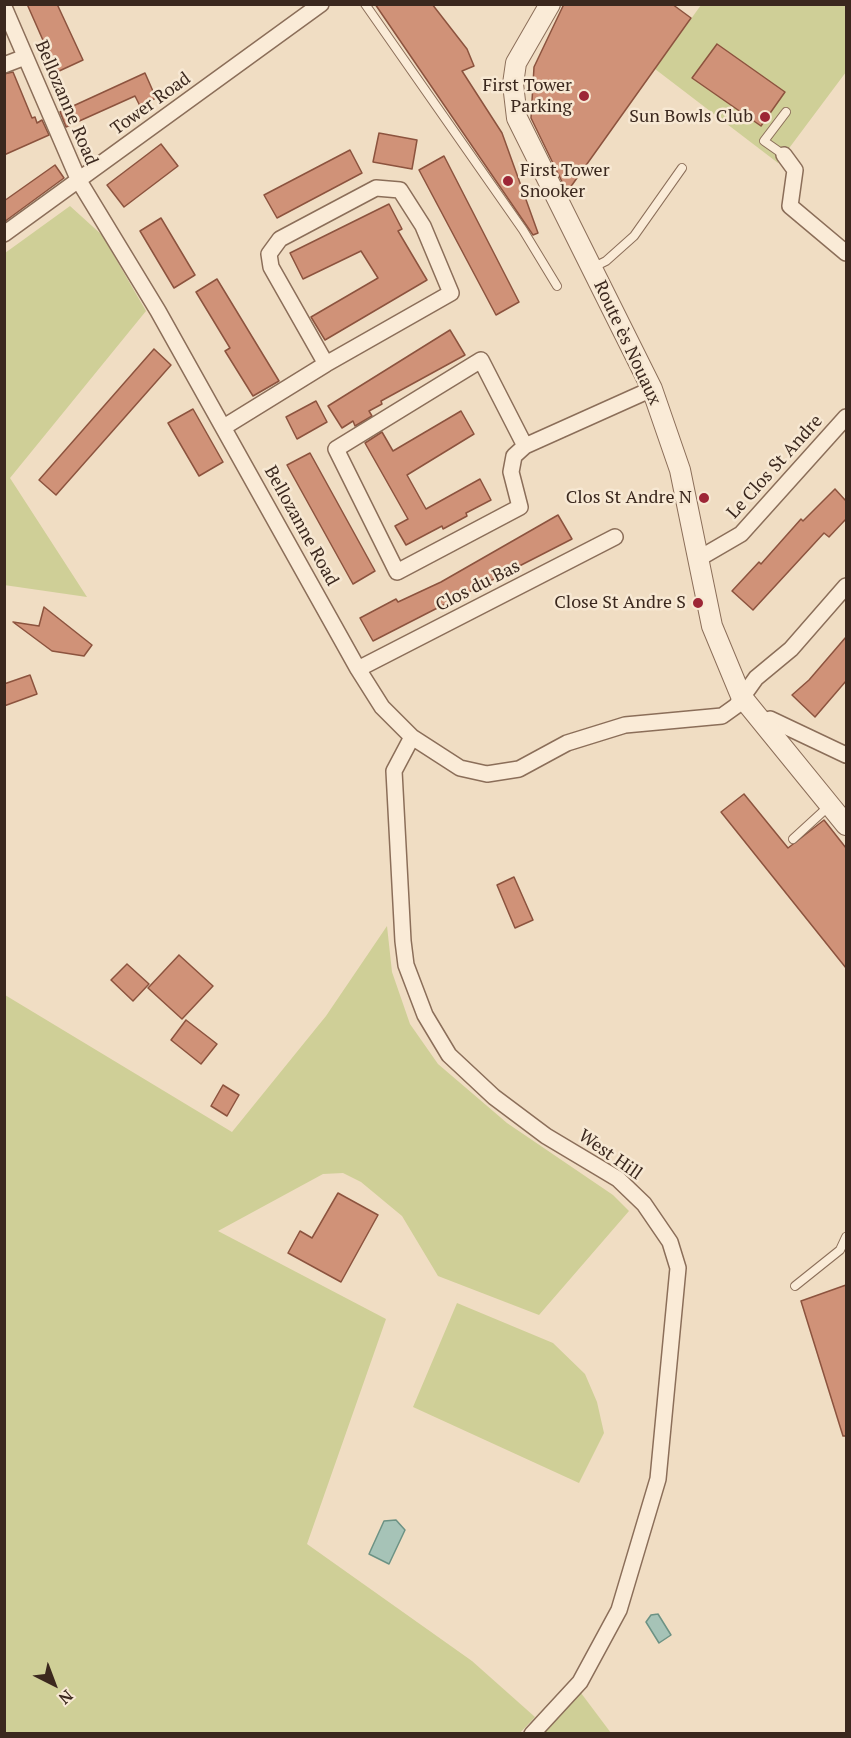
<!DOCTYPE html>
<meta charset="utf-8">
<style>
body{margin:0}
#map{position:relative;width:851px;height:1738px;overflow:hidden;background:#f0ddc3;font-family:"PT Serif",serif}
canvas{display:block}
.frame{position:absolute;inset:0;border:6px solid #3b281e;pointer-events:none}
.north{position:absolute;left:24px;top:1654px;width:60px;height:60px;-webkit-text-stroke:4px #f7e8d3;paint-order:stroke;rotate:138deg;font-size:16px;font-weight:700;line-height:24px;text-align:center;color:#3b281e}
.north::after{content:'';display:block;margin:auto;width:21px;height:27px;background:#3b281e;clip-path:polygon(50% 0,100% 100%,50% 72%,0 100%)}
</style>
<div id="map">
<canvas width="851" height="1738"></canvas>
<div class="frame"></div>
<div class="north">N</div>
</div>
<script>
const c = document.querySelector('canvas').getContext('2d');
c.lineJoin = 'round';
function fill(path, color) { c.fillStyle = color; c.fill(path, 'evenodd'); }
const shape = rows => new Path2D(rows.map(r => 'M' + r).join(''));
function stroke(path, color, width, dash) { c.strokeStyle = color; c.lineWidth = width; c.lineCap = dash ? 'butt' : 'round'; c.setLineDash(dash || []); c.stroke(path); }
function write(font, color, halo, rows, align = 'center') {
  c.font = font + ' "PT Serif",serif'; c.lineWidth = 5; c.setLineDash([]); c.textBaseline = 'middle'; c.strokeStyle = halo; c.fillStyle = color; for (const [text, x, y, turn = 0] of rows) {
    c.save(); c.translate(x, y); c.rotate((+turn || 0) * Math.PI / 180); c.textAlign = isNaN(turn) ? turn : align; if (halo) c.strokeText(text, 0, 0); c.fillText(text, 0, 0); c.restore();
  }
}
fill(shape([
 [701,5,846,5,846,72,778,163,655,69],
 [70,206,102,235,146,311,10,478,87,597,4,585,5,253],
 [387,926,392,972,410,1024,438,1064,507,1123,613,1195,629,1211,539,1315,438,1276,402,1216,361,1182,343,1173,323,1174,218,1231,386,1319,307,1544,472,1661,535,1717,519,1734,7,1733,4,1732,5,995,232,1132,326,1016],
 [457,1303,553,1343,585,1374,597,1402,604,1433,579,1483,413,1407],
 [581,1693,611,1733,543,1733]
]), '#cfcf97');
const water = shape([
 [396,1520,405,1530,389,1564,369,1554,384,1521,396,1520],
 [658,1614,671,1635,659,1643,646,1622,651,1615,658,1614]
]);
fill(water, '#a6c3b7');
stroke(water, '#6c9284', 1.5);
const building = shape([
 [27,4,57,4,83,60,57,72,27,4],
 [375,4,432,4,467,49,474,66,462,71,502,133,538,233,533,235,375,4],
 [564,4,672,4,691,18,567,192,531,118,534,67,564,4],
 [717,44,785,92,761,126,692,78,717,44],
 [13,72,32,118,35,117,37,123,42,120,49,135,4,155,4,74,13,72],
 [145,73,156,98,140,106,135,96,66,127,60,112,145,73],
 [379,133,417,140,412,169,373,162,379,133],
 [161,144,178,166,124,207,107,185,161,144],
 [350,150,362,173,277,218,264,195,350,150],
 [444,156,519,302,496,315,419,170,444,156],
 [55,165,64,178,4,222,4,201,55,165],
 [389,204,402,229,398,231,427,280,325,340,311,317,378,278,361,251,303,279,290,253,389,204],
 [161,218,195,275,174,288,140,231,161,218],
 [217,279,279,381,253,396,225,351,230,348,196,292,217,279],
 [450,330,465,355,381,401,382,404,369,411,372,416,355,426,353,421,342,428,328,406,450,330],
 [154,349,171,365,56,495,39,480,154,349],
 [316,401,327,422,297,439,286,417,316,401],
 [193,409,223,462,199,476,168,423,193,409],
 [461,411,474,434,407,475,426,509,480,479,491,500,466,513,467,516,443,529,442,526,406,545,395,526,408,519,365,443,382,432,393,451,461,411],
 [310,453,375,571,353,584,287,465,310,453],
 [835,489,846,501,846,519,829,537,824,533,753,610,732,591,759,562,761,564,801,519,803,521,835,489],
 [558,515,572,539,373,641,360,618,396,599,398,602,441,582,558,515],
 [44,607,92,645,84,656,52,651,13,622,39,626,44,607],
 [846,637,846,681,815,717,792,695,809,680,846,637],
 [30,675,37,694,4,706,4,684,30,675],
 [744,794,788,848,824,820,846,848,846,968,721,812,744,794],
 [514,877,533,920,515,928,497,885,514,877],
 [179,955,213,986,182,1019,148,988,179,955],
 [127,964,149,984,133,1001,111,980,127,964],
 [186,1020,217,1044,201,1064,171,1040,186,1020],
 [223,1085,239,1095,227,1116,211,1106,223,1085],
 [338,1193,378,1215,341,1282,288,1253,300,1231,312,1238,338,1193],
 [846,1285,846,1436,843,1436,801,1301,846,1285]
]);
fill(building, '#d09278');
stroke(building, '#8c533e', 1.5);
const service = shape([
 [365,4,523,230,557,286],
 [784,155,764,141,786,112],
 [592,268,606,261,634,236,682,168],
 [793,839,829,806],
 [795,1286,840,1250,846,1237]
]);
const minor = shape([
 [4,7,79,181,158,311,358,669,382,707,412,737,460,768,487,774,519,769,567,743,625,725,722,716,736,706,756,678,791,649,846,586],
 [4,65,25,57],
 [784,155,795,170,790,206,846,253],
 [4,234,321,4],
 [224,427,326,364,271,267,269,254,280,239,376,188,400,190,423,226,451,293,326,364],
 [525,446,481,360,336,449,397,572,520,507,511,472,514,456,525,446,652,389],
 [698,559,741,534,846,417],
 [358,669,615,537],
 [761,722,770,719,846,755],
 [412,737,394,771,403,941,406,965,425,1015,449,1055,494,1097,546,1136,618,1179,644,1204,670,1242,678,1268,658,1479,619,1610,580,1682,532,1734]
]);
const tertiary = shape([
 [550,4,516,63,513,84,517,118,652,389,680,470,712,626,741,696,846,825]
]);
stroke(service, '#8b6e59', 10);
stroke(minor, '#8b6e59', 18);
stroke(tertiary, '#8b6e59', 22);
stroke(service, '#faebd7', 8);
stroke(minor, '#faebd7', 15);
stroke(tertiary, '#faebd7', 20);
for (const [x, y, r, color] of [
 [584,96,6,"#9d2636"],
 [765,117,6,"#9d2636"],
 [508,181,6,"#9d2636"],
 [704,498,6,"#9d2636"],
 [698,603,6,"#9d2636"]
]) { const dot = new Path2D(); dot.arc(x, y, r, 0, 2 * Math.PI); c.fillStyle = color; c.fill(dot); stroke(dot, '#f7e8d3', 2); }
write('18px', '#3b281e', '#f7e8d3', [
 ["First Tower",572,86],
 ["Parking",572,107],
 ["Sun Bowls Club",753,117],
 ["First Tower",520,171,"left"],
 ["Snooker",520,192,"left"],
 ["Clos St Andre N",692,498],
 ["Close St Andre S",686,603]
], 'right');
write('18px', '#3b281e', '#f7e8d3', [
 ["Bellozanne Road",66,103,67],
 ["Tower Road",151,104,-36],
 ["Route ès Nouaux",627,343,65],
 ["Le Clos St Andre",775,467,-48],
 ["Bellozanne Road",301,526,61],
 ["Clos du Bas",478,586,-27],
 ["West Hill",610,1155,35]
]);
</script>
